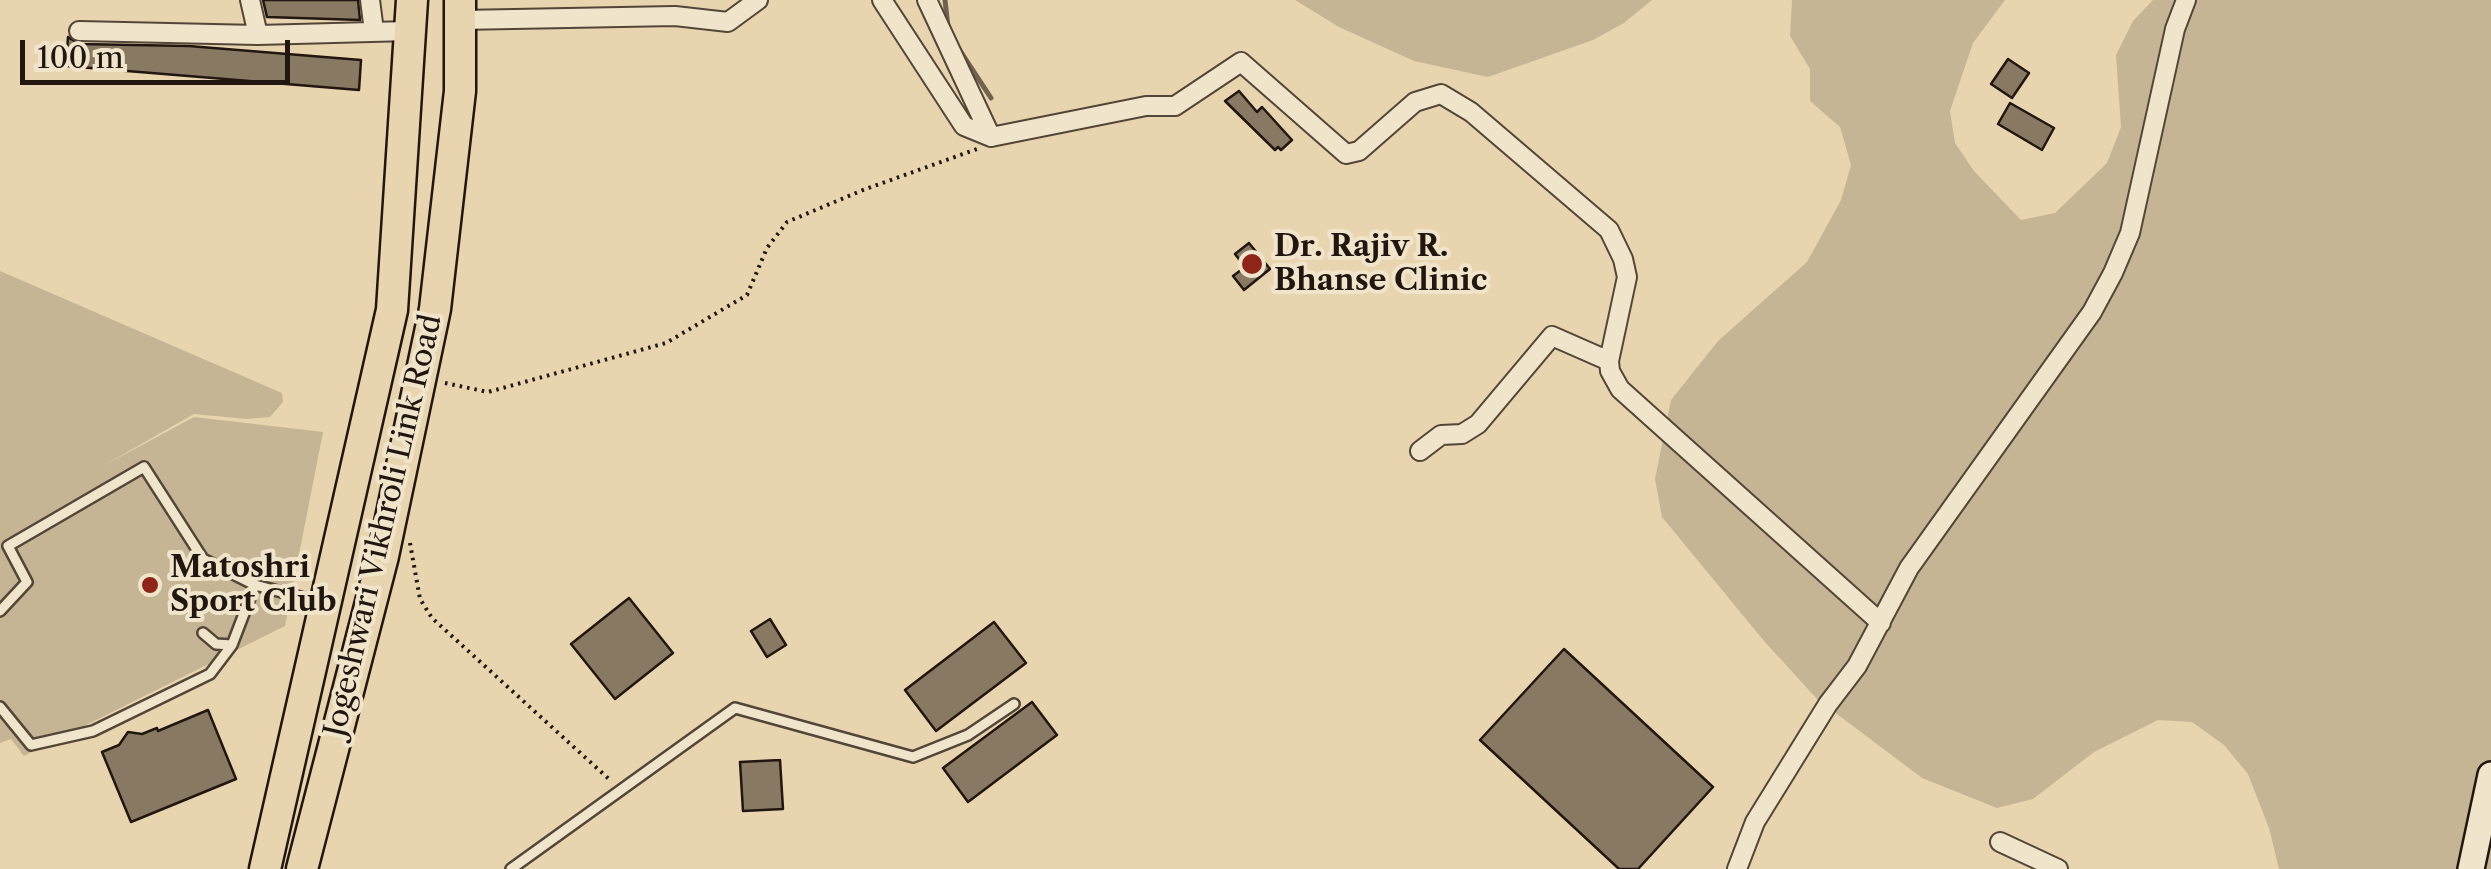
<!DOCTYPE html>
<style>
body{margin:0}
#map{position:relative;width:2491px;height:869px;overflow:hidden;background:#e8d5af;font-family:"Libre Caslon Text",serif}
canvas{display:block}
.scale{position:absolute;left:20px;top:40px;width:270px;height:45px;box-sizing:border-box;border:5px solid #211610;border-top:0;padding-left:12px;font-size:30px;line-height:35px;white-space:nowrap;color:#211610;-webkit-text-stroke:8px #f0e4cb;paint-order:stroke}
</style>
<div id="map">
<canvas width="2491" height="869"></canvas>
<div class="scale">100 m</div>
</div>
<script>
const c = document.querySelector('canvas').getContext('2d');
c.lineJoin = 'round';
function fill(path, color) { c.fillStyle = color; c.fill(path, 'evenodd'); }
const shape = rows => new Path2D(rows.map(r => 'M' + r).join(''));
function stroke(path, color, width, dash) { c.strokeStyle = color; c.lineWidth = width; c.lineCap = dash ? 'butt' : 'round'; c.setLineDash(dash || []); c.stroke(path); }
function write(font, color, halo, rows, align = 'center') {
  c.font = font + ' "Libre Caslon Text",serif'; c.lineWidth = 8; c.setLineDash([]); c.textBaseline = 'middle'; c.strokeStyle = halo; c.fillStyle = color; for (const [text, x, y, turn = 0] of rows) {
    c.save(); c.translate(x, y); c.rotate((+turn || 0) * Math.PI / 180); c.textAlign = isNaN(turn) ? turn : align; if (halo) c.strokeText(text, 0, 0); c.fillText(text, 0, 0); c.restore();
  }
}
fill(shape([
 [1295,0,1652,0,1624,23,1593,40,1488,77,1414,61,1339,27],
 [1792,0,2005,0,1973,43,1950,111,1955,143,1974,171,2021,220,2055,213,2107,163,2121,127,2116,55,2133,21,2153,0,2491,0,2491,869,2279,869,2269,828,2248,774,2224,745,2192,722,2158,720,2094,752,2033,799,1997,808,1922,778,1817,699,1764,641,1662,517,1655,479,1671,400,1718,341,1807,262,1841,200,1851,165,1840,127,1810,101,1810,69,1790,36],
 [0,271,282,393,283,402,270,417,246,419,194,414,101,467,194,417,323,432,285,626,24,756,11,739,0,743]
]), '#c6b594');
stroke(shape([
 [945,0,948,27],
 [957,46,991,98]
]), '#70624f', 5);
const building = shape([
 [263,0,358,0,360,20,267,17,263,0],
 [68,37,79,44,189,46,361,60,359,90,66,66,68,37],
 [2008,59,2029,73,2012,98,1991,84,2008,59],
 [1239,91,1257,112,1262,107,1292,140,1281,150,1278,147,1275,150,1225,101,1239,91],
 [2010,103,2054,128,2042,150,1998,124,2010,103],
 [1249,243,1270,269,1244,290,1233,276,1245,267,1235,254,1249,243],
 [629,598,673,653,615,699,571,644,629,598],
 [770,619,786,645,767,657,751,631,770,619],
 [994,622,1026,663,936,731,905,690,994,622],
 [1564,649,1713,787,1638,869,1619,869,1480,740,1564,649],
 [1032,702,1057,735,968,802,943,768,1032,702],
 [208,710,236,779,131,822,102,752,119,745,128,732,142,734,157,728,158,731,208,710],
 [780,760,783,809,743,811,740,762,780,760]
]);
fill(building, '#887963');
stroke(building, '#211610', 2.5);
const lane = shape([
 [0,611,27,582,8,546,144,467,203,559,255,585,319,602],
 [203,633,216,644,232,645],
 [0,707,31,745,93,731,210,674,232,645,255,585],
 [511,869,735,708,913,757,968,735,1014,704]
]);
const street = shape([
 [250,0,258,35],
 [370,0,374,31],
 [882,0,964,126,991,137,1146,106,1175,106,1241,62,1346,154,1359,151,1415,102,1441,94,1471,112,1609,230,1623,259,1627,277,1609,361,1610,371,1620,389,1881,623],
 [927,0,991,137],
 [460,20,675,16,728,22,758,0],
 [79,31,258,35,409,31],
 [1420,451,1441,435,1462,434,1478,424,1552,336,1609,361],
 [2000,842,2058,869],
 [1737,869,1755,822,1828,704,1857,666,1909,568,2092,312,2113,273,2130,233,2175,29,2186,0]
]);
const secondary = shape([
 [2471,869,2491,775]
]);
const primary = shape([
 [265,869,392,310,412,0],
 [302,869,383,556,435,309,460,91,460,0]
]);
stroke(lane, '#534638', 14);
stroke(street, '#534638', 22);
stroke(secondary, '#211610', 30);
stroke(primary, '#211610', 35);
stroke(shape([
 [445,383,488,392,666,343,747,295,767,248,787,222,863,190,977,149],
 [410,543,420,599,432,618,610,780]
]), '#211610', 4, [2.5, 5]);
stroke(lane, '#f0e4cb', 9);
stroke(street, '#f0e4cb', 18);
stroke(secondary, '#f0e4cb', 25);
stroke(primary, '#e8d5af', 30);
for (const [x, y, r, color] of [
 [1252,264,12,"#8f2418"],
 [150,585,10,"#8f2418"]
]) { const dot = new Path2D(); dot.arc(x, y, r, 0, 2 * Math.PI); c.fillStyle = color; c.fill(dot); stroke(dot, '#f0e4cb', 4); }
write('bold 30px', '#211610', '#f0e4cb', [
 ["Dr. Rajiv R.",1274,247],
 ["Bhanse Clinic",1274,281],
 ["Matoshri",170,568],
 ["Sport Club",170,602]
], 'left');
write('30px', '#211610', '#f0e4cb', [
 ["Jogeshwari Vikhroli Link Road",384,526,-77]
]);
</script>
